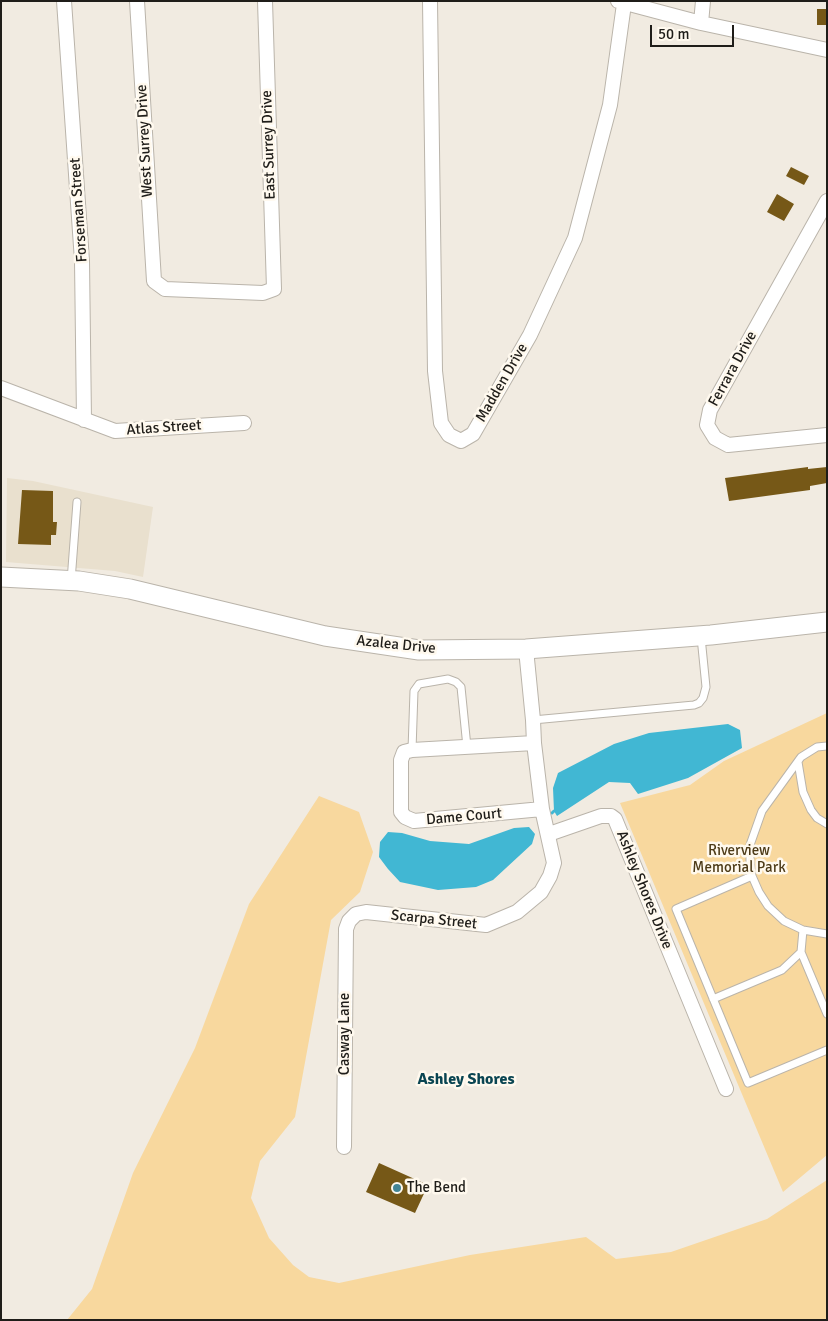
<!DOCTYPE html>
<style>
body{margin:0}
#map{position:relative;width:828px;height:1321px;overflow:hidden;background:#f1ebe1;font-family:Signika,sans-serif}
canvas{display:block}
.frame{position:absolute;inset:0;border:2px solid #1f1d19;pointer-events:none}
.scale{position:absolute;left:650px;top:25px;width:84px;height:22px;box-sizing:border-box;border:2px solid #1f1d19;border-top:0;padding-left:6px;font-size:15px;line-height:18px;white-space:nowrap;color:#1f1d19;-webkit-text-stroke:4px #fff9ee;paint-order:stroke}
</style>
<div id="map">
<canvas width="828" height="1321"></canvas>
<div class="frame"></div>
<div class="scale">50 m</div>
</div>
<script>
const c = document.querySelector('canvas').getContext('2d');
c.lineJoin = 'round';
function fill(path, color) { c.fillStyle = color; c.fill(path, 'evenodd'); }
const shape = rows => new Path2D(rows.map(r => 'M' + r).join(''));
function stroke(path, color, width, dash) { c.strokeStyle = color; c.lineWidth = width; c.lineCap = dash ? 'butt' : 'round'; c.setLineDash(dash || []); c.stroke(path); }
function write(font, color, halo, rows, align = 'center') {
  c.font = font + ' Signika,sans-serif'; c.lineWidth = 5; c.setLineDash([]); c.textBaseline = 'middle'; c.strokeStyle = halo; c.fillStyle = color; for (const [text, x, y, turn = 0] of rows) {
    c.save(); c.translate(x, y); c.rotate((+turn || 0) * Math.PI / 180); c.textAlign = isNaN(turn) ? turn : align; if (halo) c.strokeText(text, 0, 0); c.fillText(text, 0, 0); c.restore();
  }
}
fill(shape([
 [7,478,33,481,153,507,143,577,115,571,6,562]
]), '#e9e0ce');
fill(shape([
 [827,713,827,1155,783,1192,620,803,690,785,724,761],
 [319,796,359,812,373,852,360,892,331,920,295,1117,260,1161,251,1198,269,1238,293,1265,309,1277,339,1283,470,1255,586,1237,616,1259,671,1252,767,1219,827,1180,827,1320,67,1320,92,1289,133,1173,195,1048,249,904]
]), '#f8d89e');
fill(shape([
 [728,724,740,730,742,748,688,778,638,794,630,783,609,782,557,816,554,811,553,788,558,773,614,744,649,733],
 [529,827,535,834,532,844,493,880,476,887,438,890,400,882,388,869,379,857,380,842,388,832,402,833,430,841,469,844,514,828]
]), '#41b7d3');
stroke(shape([
 [552,813,554,811]
]), '#41b7d3', 3);
fill(shape([
 [817,9,827,9,827,25,817,25],
 [791,167,809,176,804,185,786,176],
 [777,194,794,204,784,221,767,212],
 [808,467,808,469,827,467,827,483,810,486,810,490,729,501,725,478],
 [22,490,53,491,53,522,57,522,56,535,51,535,51,545,18,544],
 [379,1163,428,1185,415,1213,366,1192]
]), '#765817');
const lane = shape([
 [71,581,77,502],
 [533,720,694,705,699,703,703,698,706,687,701,637],
 [827,746,817,747,801,757,762,811,750,845,750,861,752,876,759,892,768,906,784,921,803,930,827,934],
 [412,750,414,691,419,684,448,679,456,682,461,687,467,747],
 [798,762,803,792,811,810,817,818,827,824],
 [752,876,676,909,748,1083,827,1050],
 [803,930,801,952,827,1014],
 [713,999,782,970,801,952]
]);
const street = shape([
 [64,1,82,261,84,420],
 [137,1,154,281,165,289,263,293,274,289,265,1],
 [430,1,435,371,441,423,449,435,461,441,473,434,530,335,575,238,610,105,624,4],
 [618,1,701,23,827,50],
 [701,23,703,1],
 [827,201,710,410,707,425,715,438,728,445,827,435],
 [1,388,115,431,244,423],
 [534,743,412,750,404,752,401,760,401,812,405,817,414,821,542,809],
 [549,834,601,816,611,816,615,819,726,1089],
 [344,1147,346,929,349,921,356,914,366,912,486,925,517,912,541,892,550,876,554,863,542,809,534,743,533,720,526,649]
]);
const secondary = shape([
 [1,577,79,581,130,589,325,636,419,650,526,649,711,635,827,622]
]);
stroke(lane, '#bab4aa', 9);
stroke(street, '#bab4aa', 16);
stroke(secondary, '#bab4aa', 21);
stroke(lane, '#fff', 7);
stroke(street, '#fff', 14);
stroke(secondary, '#fff', 19);
for (const [x, y, r, color] of [
 [397,1188,5,"#438596"]
]) { const dot = new Path2D(); dot.arc(x, y, r, 0, 2 * Math.PI); c.fillStyle = color; c.fill(dot); stroke(dot, '#fff9ee', 2); }
write('15px', '#1f1d19', '#fff9ee', [
 ["West Surrey Drive",145,141,-93],
 ["East Surrey Drive",269,145,-92],
 ["Forseman Street",79,210,-94],
 ["Ferrara Drive",733,369,-61],
 ["Madden Drive",502,383,-60],
 ["Atlas Street",164,428,-4],
 ["Azalea Drive",396,645,6],
 ["Dame Court",464,817,-5],
 ["Ashley Shores Drive",644,890,68],
 ["Scarpa Street",434,920,6],
 ["Casway Lane",345,1034,-90]
]);
write('15px', '#4d3b18', '#fff9ee', [
 ["Riverview",739,851],
 ["Memorial Park",739,868]
]);
write('15px', '#1f1d19', '#fff9ee', [
 ["The Bend",407,1188]
], 'left');
write('bold 16px', '#0a4552', '#fff9ee', [
 ["Ashley Shores",466,1080]
]);
</script>
